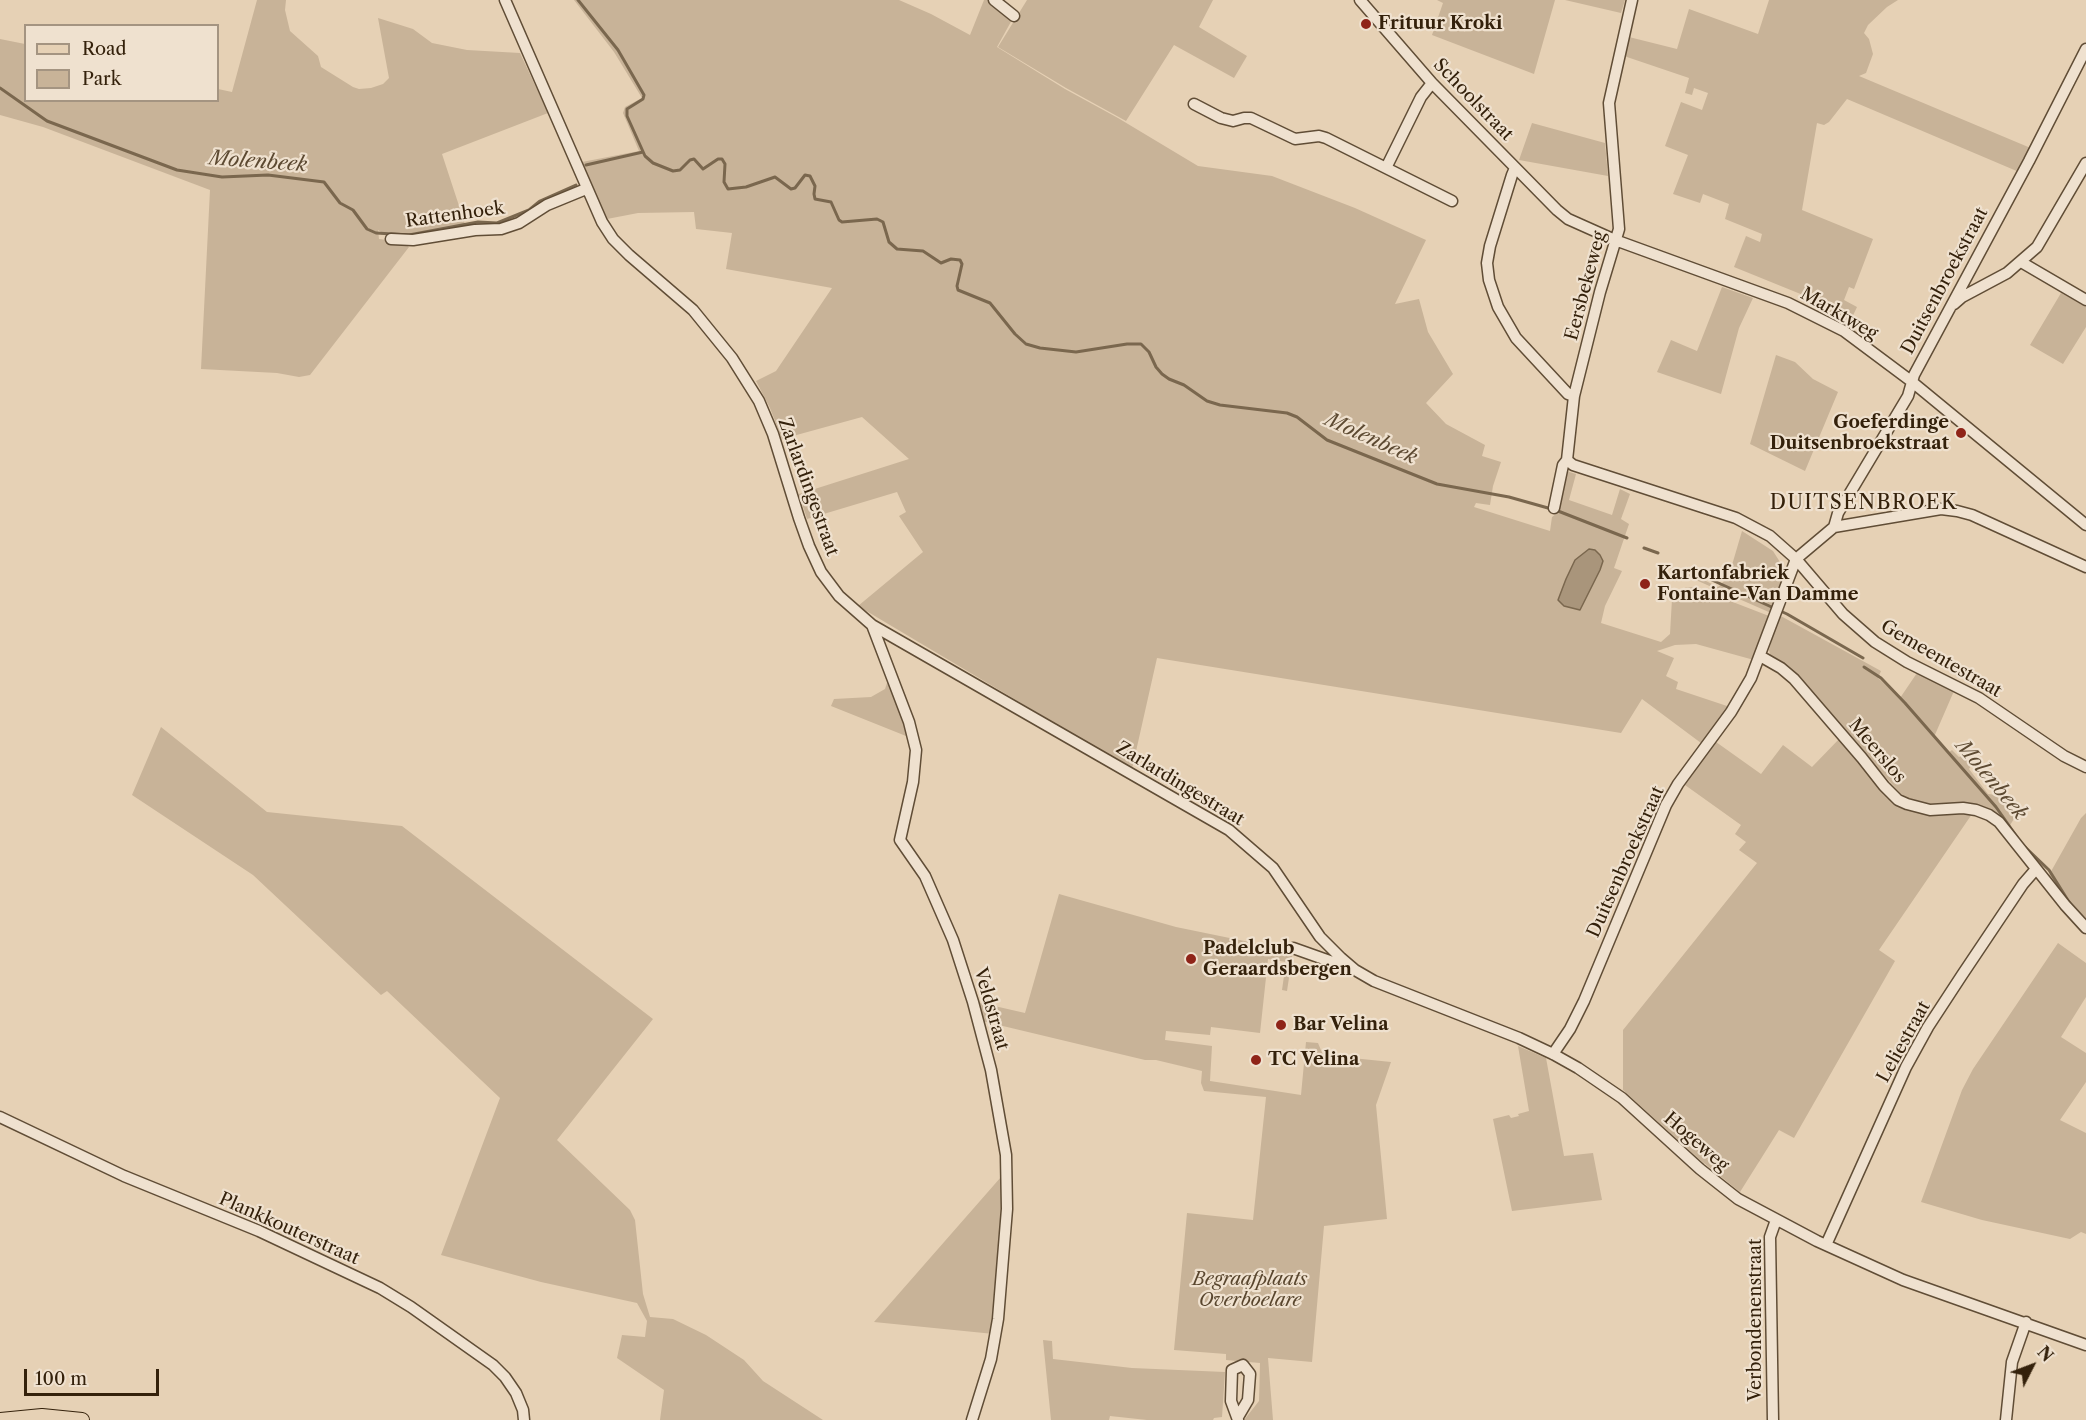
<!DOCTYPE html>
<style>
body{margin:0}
#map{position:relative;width:2086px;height:1420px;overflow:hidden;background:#e6d1b5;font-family:"Libre Caslon Text",serif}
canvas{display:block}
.legend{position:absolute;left:24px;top:24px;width:195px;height:78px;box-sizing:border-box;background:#efe1cf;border:2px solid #a49481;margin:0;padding:8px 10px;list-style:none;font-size:18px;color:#34210b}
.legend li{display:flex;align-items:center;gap:12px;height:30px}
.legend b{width:30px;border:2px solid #a49481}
.north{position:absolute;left:2002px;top:1336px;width:60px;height:60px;-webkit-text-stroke:4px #efe1cf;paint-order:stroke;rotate:48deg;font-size:16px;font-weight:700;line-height:24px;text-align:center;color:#34210b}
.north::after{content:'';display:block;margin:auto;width:21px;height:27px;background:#34210b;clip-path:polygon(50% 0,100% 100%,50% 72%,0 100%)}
.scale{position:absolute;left:24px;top:1369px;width:135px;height:27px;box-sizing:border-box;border:3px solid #34210b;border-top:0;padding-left:8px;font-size:18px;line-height:21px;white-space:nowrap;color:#34210b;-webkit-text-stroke:4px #efe1cf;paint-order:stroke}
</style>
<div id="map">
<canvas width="2086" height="1420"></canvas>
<ul class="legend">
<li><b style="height:8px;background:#e6d1b5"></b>Road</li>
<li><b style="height:16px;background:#c8b398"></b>Park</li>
</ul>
<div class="north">N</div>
<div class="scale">100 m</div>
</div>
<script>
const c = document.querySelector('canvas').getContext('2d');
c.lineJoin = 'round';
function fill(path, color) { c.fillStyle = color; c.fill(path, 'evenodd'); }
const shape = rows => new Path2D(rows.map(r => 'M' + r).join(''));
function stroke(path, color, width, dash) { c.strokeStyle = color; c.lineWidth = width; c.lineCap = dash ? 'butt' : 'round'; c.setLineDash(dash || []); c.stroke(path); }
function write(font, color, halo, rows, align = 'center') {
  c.font = font + ' "Libre Caslon Text",serif'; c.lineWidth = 4.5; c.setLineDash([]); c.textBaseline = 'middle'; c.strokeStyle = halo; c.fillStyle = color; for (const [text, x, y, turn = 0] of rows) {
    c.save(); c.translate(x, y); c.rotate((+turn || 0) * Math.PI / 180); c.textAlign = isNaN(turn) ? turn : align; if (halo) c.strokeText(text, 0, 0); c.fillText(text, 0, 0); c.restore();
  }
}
fill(shape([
 [257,0,286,0,285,10,290,31,318,56,321,67,353,87,359,89,371,88,383,84,389,78,378,18,413,29,432,43,467,50,520,53,548,113,442,154,466,227,408,238,387,236,378,230,379,239,402,242,409,247,310,375,299,377,277,373,201,369,210,190,43,127,0,115,0,39,25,44,26,100,218,100,218,89,232,92],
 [574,0,899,0,931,14,970,35,984,0,990,0,1013,18,997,47,1065,89,1118,118,1198,166,1272,176,1355,208,1426,240,1395,304,1419,299,1428,332,1453,374,1426,403,1446,424,1485,445,1482,456,1501,462,1493,486,1490,505,1476,503,1474,507,1550,531,1552,517,1556,514,1563,470,1576,474,1569,500,1612,515,1620,489,1630,494,1621,519,1629,524,1614,568,1622,571,1605,606,1601,623,1661,642,1670,634,1672,599,1683,588,1694,587,1769,616,1754,660,1696,644,1675,645,1657,651,1674,658,1666,676,1678,682,1676,689,1730,707,1701,743,1642,699,1621,733,1157,658,1132,769,858,606,923,552,899,516,906,512,897,492,807,519,799,494,909,459,862,417,782,439,770,408,756,381,776,371,832,288,726,269,732,233,696,229,694,212,638,213,607,219,582,162,639,151,623,113,625,107,642,98,614,52],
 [1575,560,1590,589,1580,610,1564,586],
 [1027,0,1213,0,1199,27,1247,56,1234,78,1174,45,1126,121,1066,88,998,47],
 [1437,0,1555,0,1534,74,1432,35,1443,3],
 [1565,0,1625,0,1621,13],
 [1769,0,1898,0,1887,7,1868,25,1864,33,1869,39,1873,54,1866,73,1859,76,2033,149,2019,172,1847,99,1829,122,1824,125,1817,123,1802,210,1873,239,1854,289,1849,287,1844,300,1857,307,1848,326,1801,300,1803,295,1734,267,1746,236,1760,242,1762,234,1725,219,1729,204,1703,194,1700,203,1673,194,1688,155,1665,146,1681,102,1702,110,1708,93,1694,88,1692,95,1685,93,1689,78,1624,56,1629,37,1677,49,1689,9,1758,34],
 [1532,123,1605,143,1608,176,1519,160],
 [1722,287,1753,298,1739,328,1721,394,1657,372,1671,340,1697,351],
 [2061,293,2086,307,2086,327,2063,364,2030,345],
 [1776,355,1795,362,1813,379,1838,392,1805,471,1750,444],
 [1742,531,1773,551,1785,570,1785,578,1771,613,1689,577,1690,573,1718,587,1724,581,1732,565],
 [1779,615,1881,671,1878,678,1900,698,1917,673,1954,691,1934,737,1948,753,1952,750,1959,757,1968,753,1974,755,1975,760,1969,769,1988,794,1996,795,2008,809,2018,812,2009,827,1994,812,1982,807,1959,802,1939,806,1920,806,1900,793,1786,667,1770,655,1769,650],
 [889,677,911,738,831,706,834,699,871,697,885,689],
 [161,727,267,812,402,826,653,1019,557,1140,630,1210,635,1220,643,1294,650,1317,673,1319,706,1335,744,1360,763,1381,823,1420,660,1420,664,1390,617,1358,622,1335,645,1337,647,1321,637,1303,541,1282,441,1255,500,1098,387,991,381,995,253,875,132,795],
 [1841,737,1907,808,1933,814,1972,814,1879,950,1895,961,1794,1138,1779,1130,1740,1192,1699,1159,1623,1090,1623,1030,1757,863,1739,850,1746,842,1735,834,1741,825,1685,785,1716,742,1761,774,1783,745,1812,767],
 [2086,813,2086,922,2049,875,2081,818],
 [1059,894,1176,927,1293,951,1287,991,1282,990,1286,962,1268,959,1260,1033,1211,1027,1210,1035,1166,1031,1165,1040,1212,1046,1210,1081,1301,1095,1306,1042,1318,1043,1323,1055,1391,1062,1376,1105,1387,1219,1324,1226,1312,1362,1268,1358,1273,1420,1244,1420,1259,1401,1260,1363,1226,1360,1226,1354,1174,1350,1187,1213,1253,1220,1266,1097,1204,1091,1201,1083,1202,1071,1156,1060,1145,1060,982,1021,977,1002,1025,1013],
 [2058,943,2086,963,2086,997,2061,1037,2086,1053,2086,1082,2060,1120,2086,1133,2086,1234,2081,1232,2070,1239,1982,1220,1921,1202,1962,1090,1973,1069],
 [1518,1046,1546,1058,1564,1156,1593,1153,1602,1200,1512,1211,1493,1119,1509,1115,1511,1118,1519,1116,1518,1114,1529,1111],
 [1001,1177,1006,1213,994,1334,874,1322],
 [1043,1340,1052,1341,1053,1359,1132,1368,1225,1372,1222,1417,1214,1418,1213,1420,1147,1420,1110,1416,1109,1420,1051,1420]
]), '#c8b398');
const water = shape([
 [1589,549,1595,550,1600,555,1603,561,1600,570,1580,610,1564,606,1558,600,1566,579,1575,560,1589,549]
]);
fill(water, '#a9957b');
stroke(water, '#7a674e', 1.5);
stroke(shape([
 [578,0,618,50,644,95,643,99,627,109,627,116,645,156,653,163,673,171,680,170,690,160,694,159,703,169,718,159,722,159,725,164,724,182,728,189,746,187,775,177,791,189,795,188,805,175,810,176,815,186,814,194,815,199,831,202,839,220,842,222,877,219,883,222,889,242,897,249,923,251,941,263,951,259,960,260,962,264,957,286,958,290,990,303,1015,334,1026,344,1040,348,1076,352,1127,344,1141,344,1149,352,1156,367,1162,374,1169,379,1184,385,1207,401,1220,405,1287,413,1297,417,1327,440,1437,484,1509,497,1548,508],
 [0,88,47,121,177,170,222,177,268,175,324,182,340,203,353,210,367,229,376,233,409,235,478,222,497,223,529,210,540,201,576,185],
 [586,165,643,152],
 [1558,511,1627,538],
 [1644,548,1658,553],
 [1692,571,1787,614,1863,658],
 [1864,667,1881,678,1905,703,1996,807,2017,837],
 [2025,847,2049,870,2069,902]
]), '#7a674e', 3);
const minor = shape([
 [505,0,602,222,613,239,629,255,693,310,732,358,759,401,773,434,799,518,809,546,821,572,839,596,872,625,1229,830,1273,868,1320,937,1341,958,1355,970],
 [994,0,1014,16],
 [1360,0,1432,83,1557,210,1568,219,1615,240,1788,303,1844,331,1911,381,2086,525],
 [1194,104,1221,118,1233,121,1244,118,1251,118,1295,139,1319,136,1326,138,1452,201],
 [1386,168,1421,97,1432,83],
 [1515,168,1512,175,1490,246,1487,263,1489,280,1498,307,1516,338,1568,394,1574,396],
 [391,239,413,240,475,230,501,229,519,223,547,205,586,189],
 [2021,262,2086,300],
 [1954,304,1962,297,2007,273,2037,247,2086,163],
 [1567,460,1573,465,1736,518,1770,536,1796,559,1843,614,1875,642,1907,662,1979,698,2064,756,2086,767],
 [1554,508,1563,465,1567,460,1574,396,1600,292,1619,229,1609,103,1632,0],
 [1834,527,1838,513,1908,396,1914,375,2029,161,2086,49],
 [1796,559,1834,527,1941,509,1957,511,1972,515,2086,567],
 [872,625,909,722,916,750,913,782,900,840,925,876,953,940,973,1002,991,1070,1006,1155,1007,1209,998,1319,991,1359,972,1420],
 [1760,656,1781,668,1794,679,1862,758,1884,786,1898,800,1907,804,1930,810,1963,808,1976,810,1989,815,1999,822,2065,905,2086,928],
 [1293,948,1355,970,1374,981,1519,1038,1553,1054,1578,1068,1622,1098,1700,1169,1738,1199,1817,1241,1903,1280,2086,1345],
 [1553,1054,1570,1029,1584,1001,1666,805,1678,784,1731,712,1751,678,1796,559],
 [0,1117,124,1176,259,1231,380,1288,411,1307,493,1365,505,1377,516,1393,523,1410,524,1420],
 [1826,1245,1906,1067,1928,1027,1962,975,2023,884,2036,869],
 [1238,1417,1248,1400,1250,1374,1243,1365,1232,1370,1231,1401,1238,1420],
 [1773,1420,1770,1237,1776,1220],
 [2006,1420,2012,1362,2026,1322]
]);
const major = shape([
 [0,1420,42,1416,82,1420]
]);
stroke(minor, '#604d36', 13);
stroke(major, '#34210b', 16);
stroke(minor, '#efe1cf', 10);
stroke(major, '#e6d1b5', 14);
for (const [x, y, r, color] of [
 [1366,24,6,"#8f2418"],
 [1961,433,6,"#8f2418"],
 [1645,584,6,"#8f2418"],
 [1191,959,6,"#8f2418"],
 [1281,1025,6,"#8f2418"],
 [1256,1060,6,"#8f2418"]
]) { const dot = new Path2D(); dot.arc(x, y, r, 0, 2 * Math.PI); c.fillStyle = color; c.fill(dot); stroke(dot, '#efe1cf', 2); }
write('bold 18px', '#34210b', '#efe1cf', [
 ["Frituur Kroki",1378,24],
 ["Goeferdinge",1949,423,"right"],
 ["Duitsenbroekstraat",1949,444,"right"],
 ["Kartonfabriek",1657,574],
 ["Fontaine-Van Damme",1657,595],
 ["Padelclub",1203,949],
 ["Geraardsbergen",1203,970],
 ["Bar Velina",1293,1025],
 ["TC Velina",1268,1060]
], 'left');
write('18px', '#34210b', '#efe1cf', [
 ["Schoolstraat",1473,100,46],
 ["Rattenhoek",455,215,-8],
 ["Duitsenbroekstraat",1945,281,-62],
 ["Eersbekeweg",1586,286,-75],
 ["Marktweg",1839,314,30],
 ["Zarlardingestraat",808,487,70],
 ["Gemeentestraat",1941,659,30],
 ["Meerslos",1877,751,50],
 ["Zarlardingestraat",1180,784,31],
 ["Duitsenbroekstraat",1626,862,-66],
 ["Veldstraat",991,1009,74],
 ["Leliestraat",1904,1042,-61],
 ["Hogeweg",1696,1142,41],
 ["Plankkouterstraat",289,1229,24],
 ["Verbondenenstraat",1756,1320,-90]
]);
write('italic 18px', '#59462e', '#efe1cf', [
 ["Begraafplaats",1250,1280],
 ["Overboelare",1250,1301]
]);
write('italic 20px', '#5d4a32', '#efe1cf', [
 ["Molenbeek",258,162,4],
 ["Molenbeek",1371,439,24],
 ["Molenbeek",1991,780,50]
]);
c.letterSpacing = '1.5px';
write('20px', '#34210b', '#efe1cf', [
 ["DUITSENBROEK",1864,503]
]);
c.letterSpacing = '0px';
</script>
